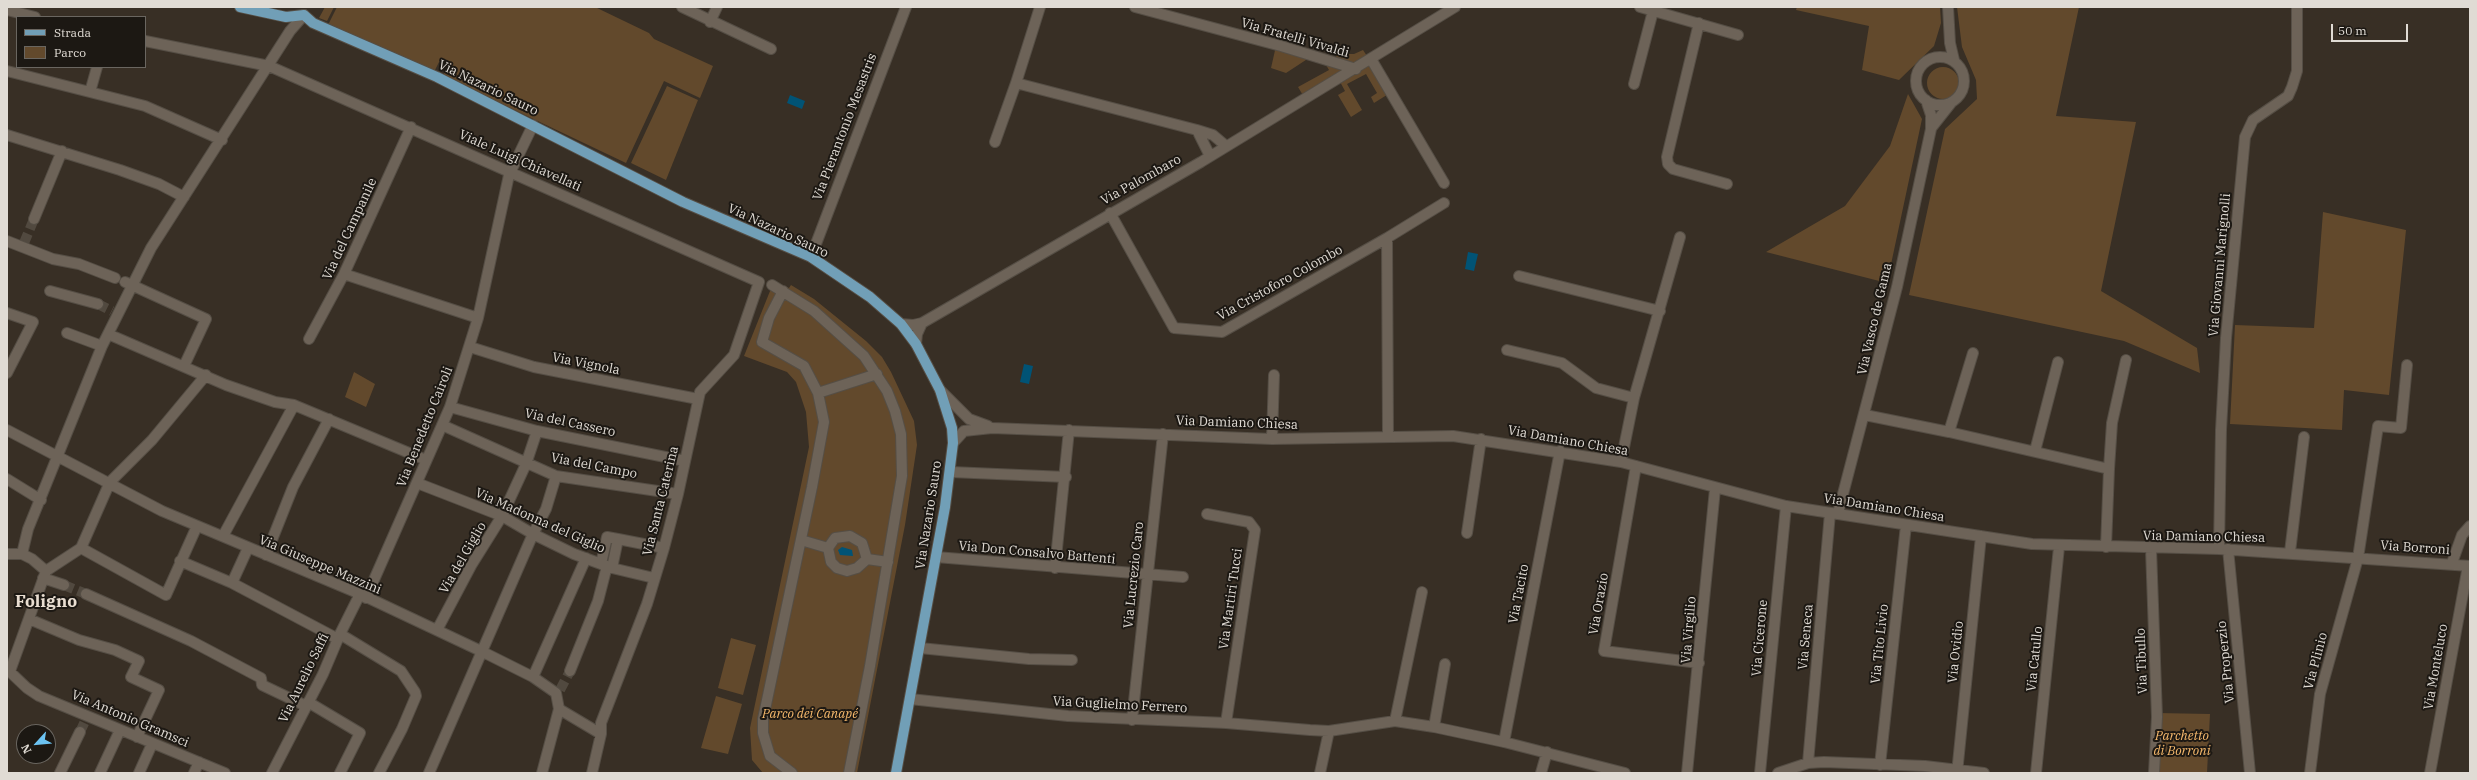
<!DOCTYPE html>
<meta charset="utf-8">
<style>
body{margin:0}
#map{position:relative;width:2477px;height:780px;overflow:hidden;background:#382f25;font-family:"IBM Plex Serif",serif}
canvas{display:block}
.frame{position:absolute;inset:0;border:8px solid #e0dbd4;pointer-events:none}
.legend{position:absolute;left:16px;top:16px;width:130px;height:52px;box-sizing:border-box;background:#1c1813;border:1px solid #6a6660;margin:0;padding:5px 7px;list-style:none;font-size:12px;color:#e0dbd4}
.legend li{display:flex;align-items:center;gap:8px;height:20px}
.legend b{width:20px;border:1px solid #6a6660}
.north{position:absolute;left:16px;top:724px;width:40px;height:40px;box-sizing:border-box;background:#1c1813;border:1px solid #6a6660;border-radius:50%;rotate:243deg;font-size:11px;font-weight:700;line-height:16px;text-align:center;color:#e0dbd4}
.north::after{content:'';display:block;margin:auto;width:14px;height:18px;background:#6cc3f2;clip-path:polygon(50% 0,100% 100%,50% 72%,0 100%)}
.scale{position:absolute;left:2331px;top:24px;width:77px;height:18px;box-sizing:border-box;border:2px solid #e0dbd4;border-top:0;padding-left:5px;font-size:12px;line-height:14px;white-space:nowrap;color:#e0dbd4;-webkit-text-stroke:3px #1c1813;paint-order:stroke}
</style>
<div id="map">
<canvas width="2477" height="780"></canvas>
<div class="frame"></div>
<ul class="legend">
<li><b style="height:5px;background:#719fb7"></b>Strada</li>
<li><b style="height:11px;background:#62492c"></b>Parco</li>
</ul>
<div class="north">N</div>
<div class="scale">50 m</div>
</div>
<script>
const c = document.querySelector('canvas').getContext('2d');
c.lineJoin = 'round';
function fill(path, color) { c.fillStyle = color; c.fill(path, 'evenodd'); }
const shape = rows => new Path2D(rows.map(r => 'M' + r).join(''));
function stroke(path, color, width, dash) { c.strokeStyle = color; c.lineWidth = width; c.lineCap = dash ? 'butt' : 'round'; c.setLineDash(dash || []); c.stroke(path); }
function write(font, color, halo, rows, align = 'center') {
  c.font = font + ' "IBM Plex Serif",serif'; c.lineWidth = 4; c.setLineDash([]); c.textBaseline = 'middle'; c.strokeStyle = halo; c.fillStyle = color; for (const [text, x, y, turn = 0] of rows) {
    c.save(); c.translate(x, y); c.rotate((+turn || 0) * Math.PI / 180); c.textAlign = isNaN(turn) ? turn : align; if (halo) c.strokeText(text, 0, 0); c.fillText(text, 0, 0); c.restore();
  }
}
fill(shape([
 [325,7,334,7,327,21,319,18],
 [337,7,595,7,649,33,654,39,713,66,700,98,664,81,626,163,443,76,449,62,441,58,434,72,328,25],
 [1797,7,1940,7,1941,23,1934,46,1899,80,1862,70,1869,26,1796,10],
 [1957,7,2079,7,2056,116,2136,122,2101,291,2197,348,2200,373,2124,341,1909,295,1945,129,1977,99,1976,80,1962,47],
 [1276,46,1312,56,1286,73,1271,68],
 [1363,50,1369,59,1356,67,1335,61,1337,54,1354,54],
 [1323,60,1353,69,1304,97,1298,87,1329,70],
 [1371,61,1390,93,1374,103,1371,97,1377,93,1366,74,1347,84,1362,110,1351,117,1338,95,1345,91,1339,80],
 '1927 83a16 16 0 1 1 32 0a16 16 0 1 1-32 0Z',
 [667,86,698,100,666,180,631,163],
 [1908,94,1922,119,1887,283,1766,252,1845,206,1890,146],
 [2323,212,2406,230,2389,395,2344,390,2342,430,2230,424,2235,325,2314,328],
 [774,281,789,288,791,285,814,299,866,341,882,357,891,372,914,421,917,445,905,525,857,773,763,773,752,760,750,728,809,447,806,412,796,382,787,372,744,356],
 [354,372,375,384,366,407,345,397],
 [731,638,756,645,743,695,718,688],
 [716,696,742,704,728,754,701,748],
 [2157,713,2210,714,2207,773,2154,773]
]), '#62492c');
fill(shape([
 [790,95,805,101,802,109,787,103],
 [1468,252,1478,254,1474,271,1465,269],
 [1024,364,1033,366,1029,384,1020,382],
 [842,547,852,550,853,556,840,555,838,550]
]), '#015375');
stroke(shape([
 [24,243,34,219],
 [98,304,112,311],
 [64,585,86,594],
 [560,690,570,671],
 [80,732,87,717]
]), '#51493f', 10, [10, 5]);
const minor = shape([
 [682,7,771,49],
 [1040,7,1016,83,1197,130,1213,135,1226,146],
 [1135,7,1281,46,1356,69],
 [1640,7,1738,35],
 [1948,7,1950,43,1954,60],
 [7,10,35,17],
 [710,22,717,7],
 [1699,23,1667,157,1668,164,1673,169,1727,184],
 [145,41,269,66,759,282,734,355,700,392,678,494,664,548,647,604,601,723,601,734,592,773],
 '1916 81a24 24 0 1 1 48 0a24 24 0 1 1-48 0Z',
 [1371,59,1444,183],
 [7,71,145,106,222,140],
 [1634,84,1653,11],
 [90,92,97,67],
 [1932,127,1951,103],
 [1197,130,1210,156],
 [7,135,120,170,159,184,184,197],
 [995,142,1016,83],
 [1110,213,1174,328,1222,332,1387,238,1444,203],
 [34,219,62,151],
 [1387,238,1388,436],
 [7,241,53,259,79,264,115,278],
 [811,257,906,7],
 [344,274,478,318],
 [1519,276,1660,311],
 [125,282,206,319,184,366],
 [772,285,814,311,864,356,887,391,895,411,901,434,902,476,870,666,849,773],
 [50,291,98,304],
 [783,291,769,318,762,342,804,366,818,393,824,422,812,487,763,719,763,733,770,756,792,773],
 [7,313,33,322,7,373],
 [901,324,913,325,922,323,1201,162,1455,7],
 [67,333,102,346],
 [108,334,226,385,275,402,294,405,426,460],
 [309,339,344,274,411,127],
 [916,344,917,334,922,323],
 [470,347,534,367,698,399],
 [1507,350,1562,363,1596,388,1634,398],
 [940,390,969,419,988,426],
 [818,393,877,374],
 [450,407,537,431,685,461],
 [1865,415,1949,432,2109,469,2106,547],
 [442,425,556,476,678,494],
 [7,430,162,511,360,594,483,652,533,677,556,693,559,709],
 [1949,432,1973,353],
 [1272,439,1274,375],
 [953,443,964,431,992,428,1272,439,1453,436,1621,462,1786,506,2032,544,2219,549,2470,566],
 [2035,451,2058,362],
 [1621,462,1634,398,1680,237],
 [1636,466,1604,651,1699,663],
 [2109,469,2112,423,2126,360],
 [951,472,1066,477],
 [7,479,41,500],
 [417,483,502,516,533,534,574,554,612,568,654,578],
 [1838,513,1897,287,1931,129,1931,115,1926,100],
 [1207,514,1249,522,1255,530,1226,723],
 [1467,533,1481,439],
 [223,536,294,405],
 [618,539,664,548],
 [801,540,828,548,831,562,837,568,847,571,857,568,867,559,888,562],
 [81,548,110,482,152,440,206,375],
 [81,548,166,595,197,526],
 [828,548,835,538,850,536,862,543,867,559],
 [2151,549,2157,717,2154,773],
 [2219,549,2221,430,2226,338,2245,137,2253,120,2288,96,2292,87,2297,71,2297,7],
 [2228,549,2250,773],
 [2290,552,2304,437],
 [7,554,22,554],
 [266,555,293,487,329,419],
 [936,557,1183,577],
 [180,561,232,583,338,639],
 [2452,563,2462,535,2470,526],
 [601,564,607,537,618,539,612,568],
 [1055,568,1069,430],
 [46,571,32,559,22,554,28,529,102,346,151,248,290,31,304,15],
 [43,578,64,585],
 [232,583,248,548],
 [86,594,191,641,261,678,262,685,306,706],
 [366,598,450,407,478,318,509,175,533,125],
 [29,619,79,640,115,650,139,661,131,677,159,690,137,737],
 [437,630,472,564,502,516,526,464,537,431],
 [340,634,401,671,415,692,416,696,402,729,379,773],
 [920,648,1029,659,1072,660],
 [7,669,27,688,39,696,225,773],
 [10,671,46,571,81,548],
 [570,671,598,601,607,566],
 [533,677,586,558],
 [910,699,1068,716,1226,723,1310,730,1329,731,1395,721,1434,727,1504,742,1625,773],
 [308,702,360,733,340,773],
 [1132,720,1163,434],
 [1395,721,1422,592],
 [1434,727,1445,664],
 [1504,742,1560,451],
 [1808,763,1830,513],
 [1880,765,1906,525],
 [60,773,80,732],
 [100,773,120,730],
 [139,773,152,744],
 [194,773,199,762],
 [272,773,323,674,340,634,360,594],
 [429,773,533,534,546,509,556,476],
 [542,773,559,709,601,734],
 [1320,773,1329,731],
 [1541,773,1547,752],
 [1687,773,1715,489],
 [1760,773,1786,506],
 [1778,773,1808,763,1824,762,1925,766,1984,773],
 [1957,773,1981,536],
 [2036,773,2059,547],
 [2310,773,2320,694,2358,558,2378,426,2401,428,2407,365],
 [2430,773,2468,566]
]);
const major = shape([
 [240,7,286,17,304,15,313,23,437,77,683,202,811,257,870,297,901,324,916,344,940,390,952,428,953,443,945,507,896,773]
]);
stroke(minor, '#554e45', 12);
stroke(major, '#554e45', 12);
stroke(minor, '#6d6358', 10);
stroke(major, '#719fb7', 10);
write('13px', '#e0dbd4', '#1c1813', [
 ["Via Fratelli Vivaldi",1295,38,16],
 ["Via Nazario Sauro",488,88,26],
 ["Via Pierantonio Mesastris",845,127,-69],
 ["Viale Luigi Chiavellati",520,161,24],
 ["Via Palombaro",1141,180,-29],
 ["Via del Campanile",350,229,-65],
 ["Via Nazario Sauro",778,231,25],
 ["Via Giovanni Marignolli",2220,265,-85],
 ["Via Cristoforo Colombo",1280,283,-29],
 ["Via Vasco de Gama",1875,319,-77],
 ["Via Vignola",586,364,11],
 ["Via del Cassero",570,423,12],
 ["Via Damiano Chiesa",1237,423,2],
 ["Via Benedetto Cairoli",425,427,-68],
 ["Via Damiano Chiesa",1568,441,10],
 ["Via del Campo",594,466,11],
 ["Via Santa Caterina",661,501,-76],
 ["Via Damiano Chiesa",1884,508,9],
 ["Via Nazario Sauro",929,515,-81],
 ["Via Madonna del Giglio",540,521,24],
 ["Via Damiano Chiesa",2204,537,1],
 ["Via Borroni",2415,548,4],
 ["Via Don Consalvo Battenti",1037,553,5],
 ["Via del Giglio",463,558,-60],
 ["Via Giuseppe Mazzini",320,565,23],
 ["Via Lucrezio Caro",1134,575,-84],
 ["Via Tacito",1519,594,-79],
 ["Via Martiri Tucci",1231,599,-82],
 ["Via Orazio",1599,604,-80],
 ["Via Virgilio",1689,630,-85],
 ["Via Seneca",1806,637,-85],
 ["Via Cicerone",1760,638,-85],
 ["Via Tito Livio",1880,644,-84],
 ["Via Ovidio",1956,652,-84],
 ["Via Catullo",2035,659,-84],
 ["Via Tibullo",2142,661,-92],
 ["Via Plinio",2316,661,-75],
 ["Via Properzio",2226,662,-96],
 ["Via Monteluco",2436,667,-80],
 ["Via Aurelio Saffi",304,678,-64],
 ["Via Guglielmo Ferrero",1120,705,3],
 ["Via Antonio Gramsci",130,719,23]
]);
write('italic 13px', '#f7ba6d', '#1c1813', [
 ["Parco dei Canapé",810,714],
 ["Parchetto",2182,736],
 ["di Borroni",2182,751]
]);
write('bold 17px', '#e9ded1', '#1c1813', [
 ["Foligno",46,602]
]);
</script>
